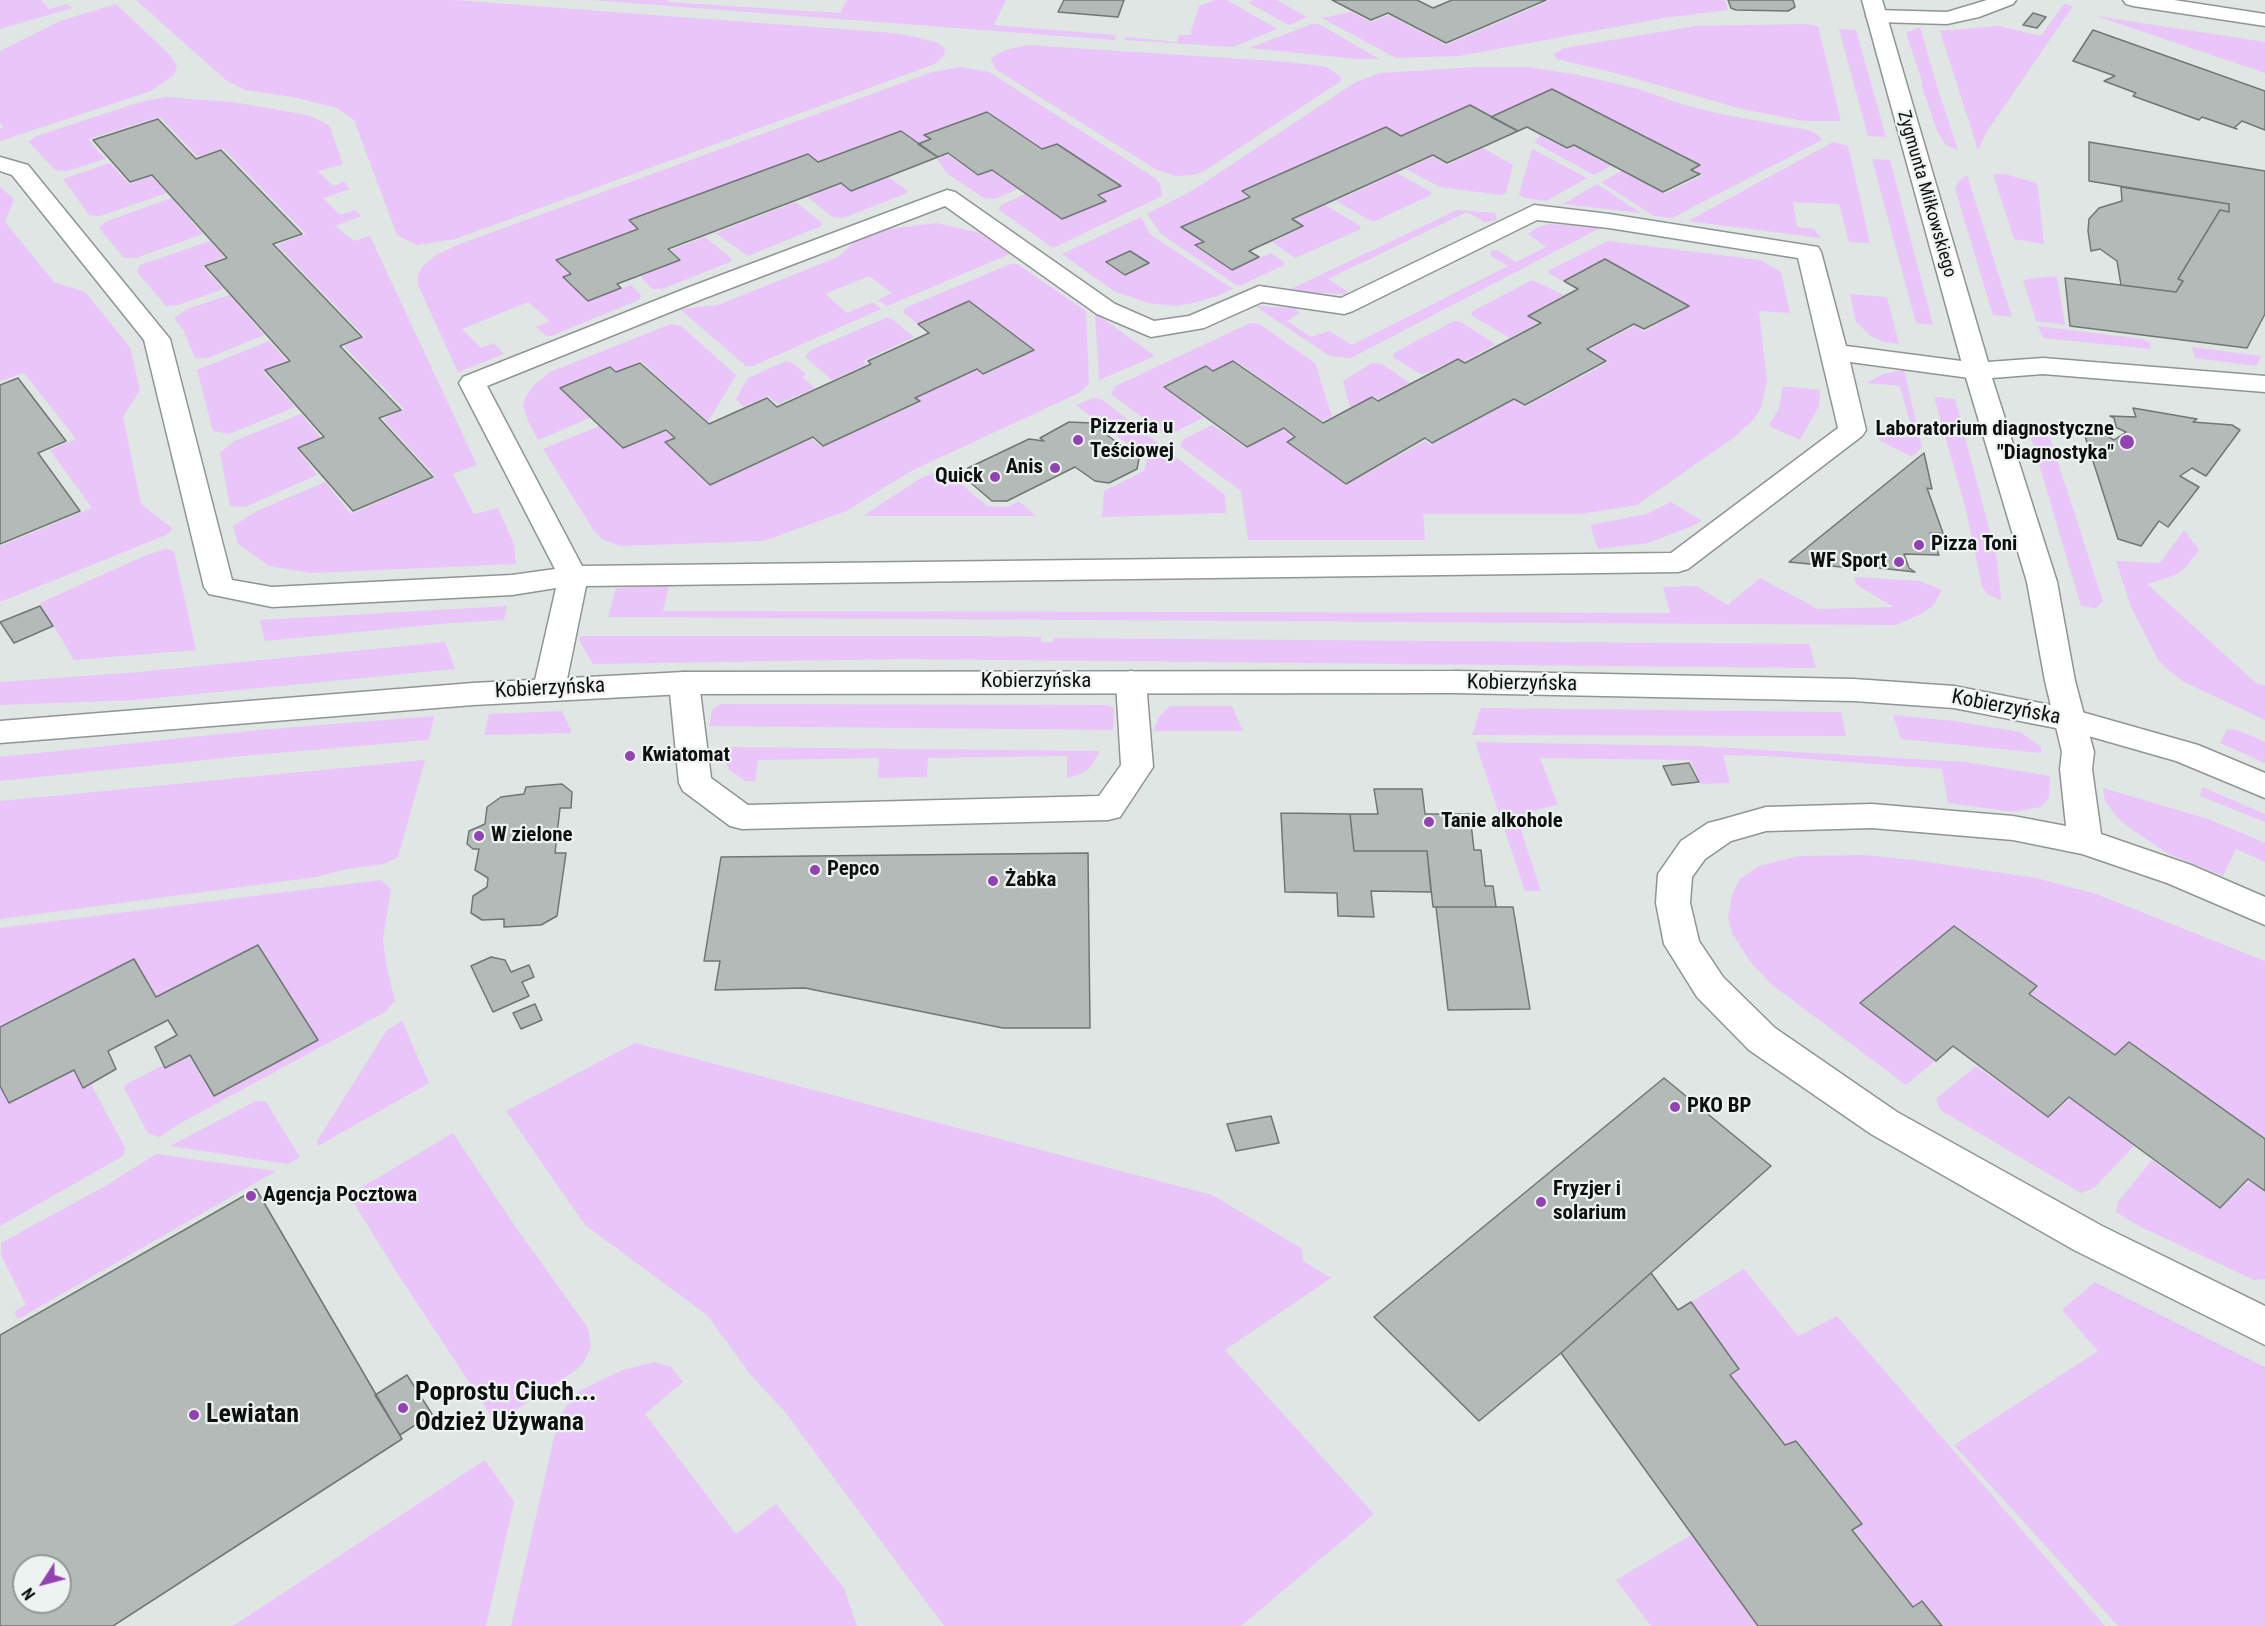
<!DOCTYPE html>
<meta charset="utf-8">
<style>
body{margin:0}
#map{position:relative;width:2265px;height:1626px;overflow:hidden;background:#dfe6e3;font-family:"Roboto Condensed",sans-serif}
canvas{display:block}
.north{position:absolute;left:12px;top:1554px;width:60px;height:60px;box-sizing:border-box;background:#ecf3f0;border:2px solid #939896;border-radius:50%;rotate:234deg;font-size:16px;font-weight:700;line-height:24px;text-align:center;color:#0e100f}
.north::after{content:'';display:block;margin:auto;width:21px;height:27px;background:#9242b2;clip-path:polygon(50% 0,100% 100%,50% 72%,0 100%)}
</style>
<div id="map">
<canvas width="2265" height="1626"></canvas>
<div class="north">N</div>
</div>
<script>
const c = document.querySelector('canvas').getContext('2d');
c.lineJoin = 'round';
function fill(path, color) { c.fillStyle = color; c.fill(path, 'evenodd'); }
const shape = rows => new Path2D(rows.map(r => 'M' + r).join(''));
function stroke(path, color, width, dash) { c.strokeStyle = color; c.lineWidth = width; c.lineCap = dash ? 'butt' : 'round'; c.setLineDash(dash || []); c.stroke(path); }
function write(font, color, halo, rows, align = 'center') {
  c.font = font + ' "Roboto Condensed",sans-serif'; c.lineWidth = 4.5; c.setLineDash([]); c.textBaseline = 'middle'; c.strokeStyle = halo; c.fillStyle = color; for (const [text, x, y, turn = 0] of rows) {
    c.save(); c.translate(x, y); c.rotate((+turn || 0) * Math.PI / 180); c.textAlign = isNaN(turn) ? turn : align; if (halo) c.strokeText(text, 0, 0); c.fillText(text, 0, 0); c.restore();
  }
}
fill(shape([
 [0,0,41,0,49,9,68,4,72,8,0,29],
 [136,0,454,0,894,33,920,38,938,43,945,49,944,55,935,64,455,239,417,245,397,235,354,120,337,108,293,97,245,90,227,81],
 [591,0,668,0,667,2,840,13,847,0,1006,0,994,25,1116,35,1114,40],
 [1216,0,1227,0,1277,29,1233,47,1125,40,1126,37,1177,42,1179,35,1190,35,1199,6],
 [1253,0,1276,0,1307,17,1289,25,1249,3],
 [1551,0,1725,0,1728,10,1664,18,1459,56,1396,58,1322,18,1351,12,1371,22,1388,15,1446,45],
 [116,4,169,54,177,66,174,75,151,91,0,141,0,129,3,127,0,123,0,51,60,21],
 [2064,4,2073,6,1986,133,1978,150,1940,31,1999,26,2041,36],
 [2096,16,2265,42,2265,73],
 [1312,24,1319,24,1379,59,1356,59,1249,48],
 [1806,24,1818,26,1841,121,1804,121,1742,109,1619,74,1557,59,1553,54,1564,48,1695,26],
 [1920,27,1937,86,1958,150,1946,145,1938,133,1922,87,1922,81,1906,33],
 [1839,29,1856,30,1886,137,1868,136],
 [1028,45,1289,62,1327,67,1341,77,1341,81,1204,171,1193,175,1176,176,1157,170,995,69,991,58,1005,50],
 [961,67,989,72,1155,178,1160,184,1162,196,1053,248,998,209,1001,205,1025,194,1062,219,1106,201,1100,195,1121,186,1057,143,1042,149,987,111,924,135,930,139,919,144,900,131,818,161,808,154,629,220,638,229,555,260,570,274,562,277,587,301,631,285,641,295,639,300,551,336,545,335,536,327,550,321,528,302,462,329,481,348,494,343,504,354,458,372,418,285,418,275,423,266,436,255,460,244,932,72],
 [1477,67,1528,67,1579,75,1638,89,1685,105,1720,114,1808,130,1817,134,1822,140,1672,218,1654,216,1601,182,1622,171,1665,194,1703,175,1693,169,1701,165,1552,89,1491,116,1470,105,1401,135,1385,127,1241,191,1248,197,1180,227,1202,242,1194,246,1232,270,1271,253,1284,262,1284,265,1241,285,1236,285,1161,234,1147,214,1195,189,1356,82,1380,73],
 [166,97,233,102,273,109,311,116,329,125,343,164,318,171,333,186,344,182,350,189,323,198,340,215,355,210,361,216,335,226,354,241,370,236,477,465,453,474,474,514,498,508,514,544,516,564,311,573,269,566,238,544,233,526,257,511,325,482,351,514,436,477,383,419,404,409,344,346,365,337,277,245,306,234,223,148,198,157,160,117,88,139,105,159,67,171,55,170,29,142,34,137,137,103],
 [1541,136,1567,150,1574,146,1611,166,1594,175,1534,142],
 [1833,142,1848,146,1870,243,1849,242,1839,204,1793,202,1797,227,1814,229,1821,238,1688,221],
 [1483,148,1513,165,1506,193,1501,195,1440,187,1406,169,1433,157,1448,165],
 [1532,149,1587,178,1546,201,1524,198,1519,194],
 [948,155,978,176,992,170,1018,189,994,199,984,198,948,174,937,159],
 [1872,159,1890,160,1933,325,1916,323],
 [110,163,129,184,151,176,167,193,100,216,89,215,63,179],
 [1397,173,1431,192,1431,195,1375,221,1371,221,1336,201],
 [1993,174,2005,174,2036,183,2038,188,2044,244,2014,239],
 [1967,175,2012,317,1993,315,1955,189,1959,181],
 [888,177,908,191,907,193,843,218,833,217,807,197,841,184,850,191],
 [1597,184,1641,213,1563,204],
 [0,187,14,199,5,222,54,282,85,292,130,347,140,390,123,417,141,504,173,529,166,535,0,602,0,546,92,508,50,450,76,439,24,373,0,381],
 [171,198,203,234,136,258,124,258,99,228,105,222],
 [796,202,822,223,821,226,748,256,715,233],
 [1325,205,1359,225,1361,229,1295,258,1272,242,1304,227,1294,219],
 [1457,210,1495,213,1497,220,1485,222,1467,212,1328,279,1347,291,1346,294,1294,292,1291,289],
 [1141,217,1151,235,1233,289,1217,296,1193,303,1176,306,1148,303,1114,291,1062,254],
 [936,223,980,233,1010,254,887,306,878,300,892,293,869,276,825,294,847,313,873,302,881,309,753,366,746,366,680,309,718,305,838,257,856,240,888,229],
 [1550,224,1600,228,1351,358,1330,356,1255,306,1295,308,1299,313,1287,321,1311,337,1329,331,1352,345,1508,266,1490,255,1492,250,1497,250,1516,262,1546,247,1528,234,1538,227],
 [705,237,732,259,730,262,662,289,652,289,640,276,682,260,671,250],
 [210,241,224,257,202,266,223,289,178,305,166,306,137,272,140,265],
 [1608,241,1760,260,1781,272,1790,313,1759,311,1767,381,1761,408,1754,419,1736,436,1637,505,1580,514,1423,514,1425,540,1248,540,1241,491,1180,446,1184,439,1212,425,1246,448,1283,429,1293,437,1285,441,1346,485,1425,441,1431,445,1514,400,1525,407,1609,362,1590,349,1635,326,1644,332,1689,306,1605,259,1562,281,1549,273,1549,270],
 [1011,264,1017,264,1086,311,1089,384,1079,393,913,470,846,511,764,541,620,546,602,539,594,531,543,449,599,426,622,449,665,431,674,438,665,443,709,486,812,439,822,447,921,402,916,398,977,370,983,375,1035,350,969,301,918,324,903,312,905,308],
 [2052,276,2057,277,2065,325,2036,321,2023,280],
 [1532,280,1564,295,1527,316,1538,323,1510,338,1471,315,1473,311],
 [1850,294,1887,297,1899,344,1884,342,1871,336,1856,322],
 [229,295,264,335,208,358,195,358,184,331,174,318,187,309],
 [1095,313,1155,356,1099,380],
 [886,318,892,319,914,337,863,361,867,364,832,380,805,357,811,350],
 [1454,321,1461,322,1495,344,1465,361,1458,358,1422,375,1393,357,1394,353],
 [1250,323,1259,324,1315,363,1332,416,1322,421,1234,360,1213,370,1206,365,1162,386,1203,418,1173,433,1164,434,1111,394,1116,386],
 [671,324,681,326,736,375,708,422,641,361,617,371,609,366,559,388,590,418,538,440,528,421,523,406,526,396,533,386,550,372],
 [2038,326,2143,339,2150,343,2151,348,2151,349,2043,338],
 [269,341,287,361,263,371,295,407,229,434,213,431,197,370],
 [2192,347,2261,356,2256,366,2195,358],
 [786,361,792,363,806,374,802,377,815,388,778,404,768,396,743,407,736,399,748,378],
 [1372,363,1382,364,1410,383,1378,399,1373,396,1350,407,1343,381],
 [1904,370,1922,448,1912,457,1879,440,1881,435,1914,437,1900,386,1867,383,1883,374],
 [1783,386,1820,390,1819,406,1800,440,1769,426,1779,408],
 [1934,397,1955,399,1997,559,2001,600,1987,594,1982,586,1965,506],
 [1093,398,1101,399,1225,495,1226,513,1102,517,1104,491,1144,471,1147,459,1076,405],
 [301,414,321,438,296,448,317,475,245,507,230,506,220,453,234,441],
 [2028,427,2047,429,2103,601,2096,608,2081,606],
 [944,469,987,506,1008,507,1019,501,1036,516,863,516,921,478],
 [1671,502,1702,521,1690,527,1648,543,1598,549,1590,525,1647,514],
 [2184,530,2199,550,2187,566,2175,575,2147,584,2257,684,2265,685,2265,720,2184,682,2166,668,2158,660,2131,607,2116,561,2160,563],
 [165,549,174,551,196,650,74,660,40,603,144,556],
 [1854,577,1920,581,1942,590,1933,606,1919,615,1896,625,608,617,616,588,669,585,663,611,1670,613,1663,587,1696,586,1728,605,1760,578,1818,609,1893,607,1857,585],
 [507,606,504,620,451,623,265,641,260,620],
 [580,636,969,636,1041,637,1041,642,1053,642,1054,638,1809,644,1816,668,905,659,593,664,579,640],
 [445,642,455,669,136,700,0,705,0,682,139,672],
 [720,704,1108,705,1114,709,1113,730,709,726,712,710],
 [1170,706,1232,706,1243,731,1153,731,1159,717],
 [1481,708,1841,712,1846,736,1472,735],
 [562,711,572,733,484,735,489,714],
 [1893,715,1954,721,2020,732,2041,747,2041,753,1901,739],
 [434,716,429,740,253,755,0,781,0,757,260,730],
 [2227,729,2240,731,2265,742,2265,763,2220,743],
 [1475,742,1695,746,1965,762,2050,776,2049,797,2041,807,2013,812,1948,803,1942,769,1768,756,1723,755,1730,783,1701,784,1690,760,1540,758,1558,805,1539,809,1527,815,1519,824,1541,891,1525,891],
 [722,747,1100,751,1090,768,1080,774,1067,778,1067,756,928,758,927,777,878,778,879,758,758,760,755,782,745,781,730,770,719,753],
 [425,760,398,857,384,864,347,869,316,877,0,919,0,801],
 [2202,787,2265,814,2265,822,2200,796],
 [2103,788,2208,819,2256,839,2265,843,2265,862,2236,849,2223,876,2167,853,2127,826,2117,817,2105,801],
 [1865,855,1915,860,2036,878,2096,894,2265,961,2265,1138,2129,1042,2115,1055,2029,994,2038,986,1954,926,1859,1003,1935,1061,1906,1085,1771,984,1749,960,1732,933,1728,918,1732,895,1740,879,1759,866,1799,856],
 [381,880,391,889,383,939,386,964,395,1001,385,1012,177,1125,159,1137,148,1133,124,1088,127,1084,163,1065,165,1069,189,1056,213,1097,318,1040,259,944,157,996,133,959,0,1026,0,928],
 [402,1021,429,1083,318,1146,317,1141,387,1030],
 [635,1043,1212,1195,1302,1249,1303,1261,1331,1278,1225,1350,1374,1514,1241,1626,944,1626,785,1412,750,1374,707,1315,585,1225,506,1111],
 [1976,1066,2048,1118,2071,1098,2134,1146,2094,1188,2081,1193,1940,1110,1936,1099],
 [73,1071,83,1088,91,1084,125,1148,123,1156,0,1226,0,1086,9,1104],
 [256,1101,266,1102,300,1157,288,1164,170,1146],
 [453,1133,517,1229,588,1328,591,1347,584,1362,576,1370,496,1423,394,1268,349,1195],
 [156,1154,276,1171,18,1319,14,1312,26,1305,1,1255,1,1243,107,1185],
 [2152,1160,2220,1209,2249,1181,2265,1192,2265,1279,2254,1280,2139,1226,2116,1212,2118,1202],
 [1744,1269,1798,1336,1837,1316,2105,1626,1942,1626,1922,1601,1913,1606,1854,1530,1863,1524,1797,1440,1786,1444,1731,1376,1740,1369,1691,1302],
 [2095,1282,2265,1367,2265,1626,2118,1626,1954,1445,2098,1351,2062,1310],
 [655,1362,671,1367,683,1382,645,1414,736,1534,776,1504,844,1588,857,1626,511,1626,559,1416,579,1391,623,1370],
 [485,1460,514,1502,486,1626,233,1626],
 [1691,1535,1757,1626,1651,1626,1616,1580]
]), '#e9c5fa');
const building = shape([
 [1064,0,1124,0,1118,17,1058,12,1064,0],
 [1332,0,1417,0,1433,8,1452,0,1546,0,1446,43,1388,13,1371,20,1332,0],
 [1728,0,1793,0,1795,7,1788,11,1736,10,1731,8,1728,0],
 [2033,13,2046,17,2037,28,2023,25,2033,13],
 [2093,30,2265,91,2265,130,2242,121,2234,128,2237,129,2202,117,2199,120,2133,96,2136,93,2104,81,2115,76,2073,61,2093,30],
 [1552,89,1700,165,1691,170,1700,174,1663,192,1574,145,1567,148,1527,127,1518,131,1491,117,1552,89],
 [1470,105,1518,131,1447,163,1433,155,1292,219,1303,226,1249,251,1259,257,1232,270,1195,245,1204,242,1181,227,1250,197,1242,191,1386,127,1401,136,1470,105],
 [987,112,1042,149,1057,144,1121,186,1098,195,1106,201,1062,219,992,170,978,175,948,153,938,157,918,144,931,139,924,135,987,112],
 [158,119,196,159,221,150,302,234,273,244,362,337,340,346,401,410,379,418,433,477,353,511,298,448,324,437,265,370,290,361,205,266,227,258,152,175,130,182,93,140,158,119],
 [901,131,938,157,851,191,841,183,668,249,680,260,617,284,621,288,588,301,563,277,571,274,556,260,638,229,629,220,808,154,818,162,901,131],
 [2089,142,2265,171,2265,314,2247,348,2070,326,2065,278,2176,292,2183,281,2178,279,2220,210,2229,212,2229,204,2089,181,2089,142],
 [2121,187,2229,204,2229,212,2220,210,2178,279,2183,281,2176,292,2121,285,2117,261,2100,249,2091,251,2088,231,2089,219,2099,208,2122,201,2121,187],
 [1130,251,1149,263,1125,275,1106,262,1130,251],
 [1605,259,1689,306,1644,329,1634,324,1587,349,1606,361,1525,405,1514,399,1432,443,1425,438,1346,484,1287,442,1295,437,1284,428,1247,447,1164,387,1206,366,1213,371,1233,361,1323,423,1372,397,1378,401,1458,359,1465,363,1541,323,1528,316,1578,289,1564,281,1605,259],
 [969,301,1034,350,983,374,977,369,915,398,920,401,823,446,813,437,710,485,665,442,675,438,666,430,623,448,560,388,610,367,616,372,640,363,709,424,767,398,777,407,871,364,868,361,929,333,918,324,969,301],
 [18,378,66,441,38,453,80,511,0,544,0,385,18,378],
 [2133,408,2197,419,2193,422,2232,425,2240,430,2206,476,2192,468,2180,476,2199,487,2168,527,2159,521,2141,546,2118,539,2084,433,2088,435,2101,436,2102,433,2114,440,2126,432,2113,426,2116,426,2114,418,2110,416,2136,417,2133,408],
 [1069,422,1091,423,1139,459,1137,469,1109,483,1095,481,1075,467,1007,501,992,501,964,477,968,468,1029,439,1044,441,1040,438,1069,422],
 [1924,453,1932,489,1927,488,1944,536,1939,533,1930,533,1939,555,1904,554,1909,568,1915,572,1852,565,1852,568,1789,562,1924,453],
 [40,606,53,626,14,643,0,622,40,606],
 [1689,763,1699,782,1672,785,1663,766,1689,763],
 [562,784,572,792,571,808,560,808,555,853,566,853,557,916,541,925,504,927,504,919,482,920,471,913,473,896,487,887,488,878,475,870,479,849,473,849,467,844,469,831,485,824,487,807,501,797,524,794,526,787,562,784],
 [1374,789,1422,789,1425,814,1470,814,1474,850,1481,850,1485,886,1493,886,1496,907,1433,907,1427,851,1354,851,1350,814,1378,814,1374,789],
 [1281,813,1350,814,1354,851,1427,851,1431,892,1371,891,1374,917,1338,916,1337,893,1285,892,1281,813],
 [1088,853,1090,1028,1003,1028,805,988,715,990,720,961,704,961,721,857,1088,853],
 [1436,907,1513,907,1530,1009,1448,1010,1436,907],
 [1954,926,2037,986,2029,994,2115,1055,2129,1042,2265,1139,2265,1191,2248,1179,2220,1208,2069,1097,2048,1117,1953,1046,1936,1061,1860,1003,1954,926],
 [258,945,318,1040,214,1096,190,1055,165,1068,155,1047,177,1035,168,1020,108,1051,116,1069,83,1088,74,1070,9,1103,0,1086,0,1027,134,959,156,997,258,945],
 [491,957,505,960,511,972,529,965,534,977,522,982,529,996,493,1012,471,966,491,957],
 [535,1004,542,1020,521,1029,513,1013,535,1004],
 [1664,1078,1771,1166,1561,1353,1479,1421,1374,1317,1664,1078],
 [1271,1116,1279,1143,1236,1151,1227,1124,1271,1116],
 [256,1189,402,1439,113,1626,0,1626,0,1335,256,1189],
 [24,1566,60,1566,60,1602,24,1602,24,1566],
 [1651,1273,1678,1310,1691,1302,1739,1369,1730,1375,1785,1445,1796,1441,1862,1524,1852,1530,1913,1607,1922,1601,1942,1626,1758,1626,1561,1353,1651,1273],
 [407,1375,432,1414,400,1435,375,1395,407,1375]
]);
fill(building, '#b4bab8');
stroke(building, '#707673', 1.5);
const service = shape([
 [1987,0,2016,0,2013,4,1979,17,1947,24,1876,22,1869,20,1866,16,1869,12,1876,10,1947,12,1987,0],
 [2123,0,2174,0,2265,14,2265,26,2133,6,2126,4,2123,0],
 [0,157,28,165,170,339,232,580,272,587,512,575,555,569,459,383,463,377,687,288,947,190,955,192,1115,304,1154,321,1189,316,1259,286,1341,298,1534,205,1609,214,1818,247,1821,252,1846,346,1977,363,1986,365,1990,371,1986,377,1977,379,1850,362,1866,430,1862,436,1688,569,1678,572,586,586,565,689,560,697,549,700,538,697,533,689,556,588,512,595,272,607,209,594,204,587,144,340,12,175,0,171,0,157],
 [945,206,1097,314,1151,337,1204,328,1262,302,1344,314,1353,311,1537,220,1609,228,1798,258,1838,428,1671,553,582,566,487,386,705,298,945,206],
 [1131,671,1142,674,1146,682,1153,767,1120,817,1108,820,742,829,730,826,683,791,679,783,669,683,673,675,684,672,695,675,699,683,711,778,748,805,1099,796,1121,765,1116,682,1120,674,1131,671]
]);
const minor = shape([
 [1862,0,1882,0,1988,362,2043,358,2265,376,2265,392,2043,374,1992,378,2057,582,2075,681,2094,752,2092,769,2101,834,2191,865,2265,897,2265,925,2167,883,2082,854,2013,840,1872,828,1766,831,1731,841,1705,859,1692,877,1690,903,1699,941,1723,977,1775,1028,1897,1112,2102,1226,2265,1306,2265,1345,2074,1250,1871,1134,1749,1050,1697,997,1664,944,1656,903,1658,874,1681,841,1708,823,1720,820,1766,807,1872,804,2013,816,2066,826,2060,769,2062,752,2045,681,2027,582,1964,371,1862,0]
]);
const tertiary = shape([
 [1455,671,1854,679,1954,686,2071,709,2198,745,2265,773,2265,798,2176,761,2071,731,1954,708,1854,701,1455,693,684,694,473,705,0,743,0,721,473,683,684,672,1455,671]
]);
stroke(service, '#8f9593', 3);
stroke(minor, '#8f9593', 3);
stroke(tertiary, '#8f9593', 3);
fill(service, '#fff');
fill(minor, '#fff');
fill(tertiary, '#fff');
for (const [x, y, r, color] of [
 [1078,440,6,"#9242b2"],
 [2127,442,8,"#9242b2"],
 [1055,468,6,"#9242b2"],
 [995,477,6,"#9242b2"],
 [1919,545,6,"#9242b2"],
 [1899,562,6,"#9242b2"],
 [630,756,6,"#9242b2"],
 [1429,822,6,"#9242b2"],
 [479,836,6,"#9242b2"],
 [815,870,6,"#9242b2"],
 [993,881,6,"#9242b2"],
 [1675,1107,6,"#9242b2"],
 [251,1196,6,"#9242b2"],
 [1541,1202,6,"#9242b2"],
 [403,1408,6,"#9242b2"],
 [194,1415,6,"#9242b2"]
]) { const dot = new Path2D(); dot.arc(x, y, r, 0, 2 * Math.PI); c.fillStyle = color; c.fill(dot); stroke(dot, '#ecf3f0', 2); }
write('18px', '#0e100f', '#ecf3f0', [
 ["Zygmunta Miłkowskiego",1926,194,74]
]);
write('bold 21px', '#0e100f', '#ecf3f0', [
 ["Pizzeria u",1090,428],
 ["Teściowej",1090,452],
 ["Laboratorium diagnostyczne",2114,430,"right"],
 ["\"Diagnostyka\"",2114,454,"right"],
 ["Anis",1043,468,"right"],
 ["Quick",983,477,"right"],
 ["Pizza Toni",1931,545],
 ["WF Sport",1887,562,"right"],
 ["Kwiatomat",642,756],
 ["Tanie alkohole",1441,822],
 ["W zielone",491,836],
 ["Pepco",827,870],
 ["Żabka",1005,881],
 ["PKO BP",1687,1107],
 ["Fryzjer i",1553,1190],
 ["solarium",1553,1214],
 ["Agencja Pocztowa",263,1196]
], 'left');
write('21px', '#0e100f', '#ecf3f0', [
 ["Kobierzyńska",1036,682],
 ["Kobierzyńska",1522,684,1],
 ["Kobierzyńska",550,689,-3],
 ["Kobierzyńska",2006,708,11]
]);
write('bold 26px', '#0e100f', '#ecf3f0', [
 ["Poprostu Ciuch...",415,1393],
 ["Odzież Używana",415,1423],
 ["Lewiatan",206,1415]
], 'left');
</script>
